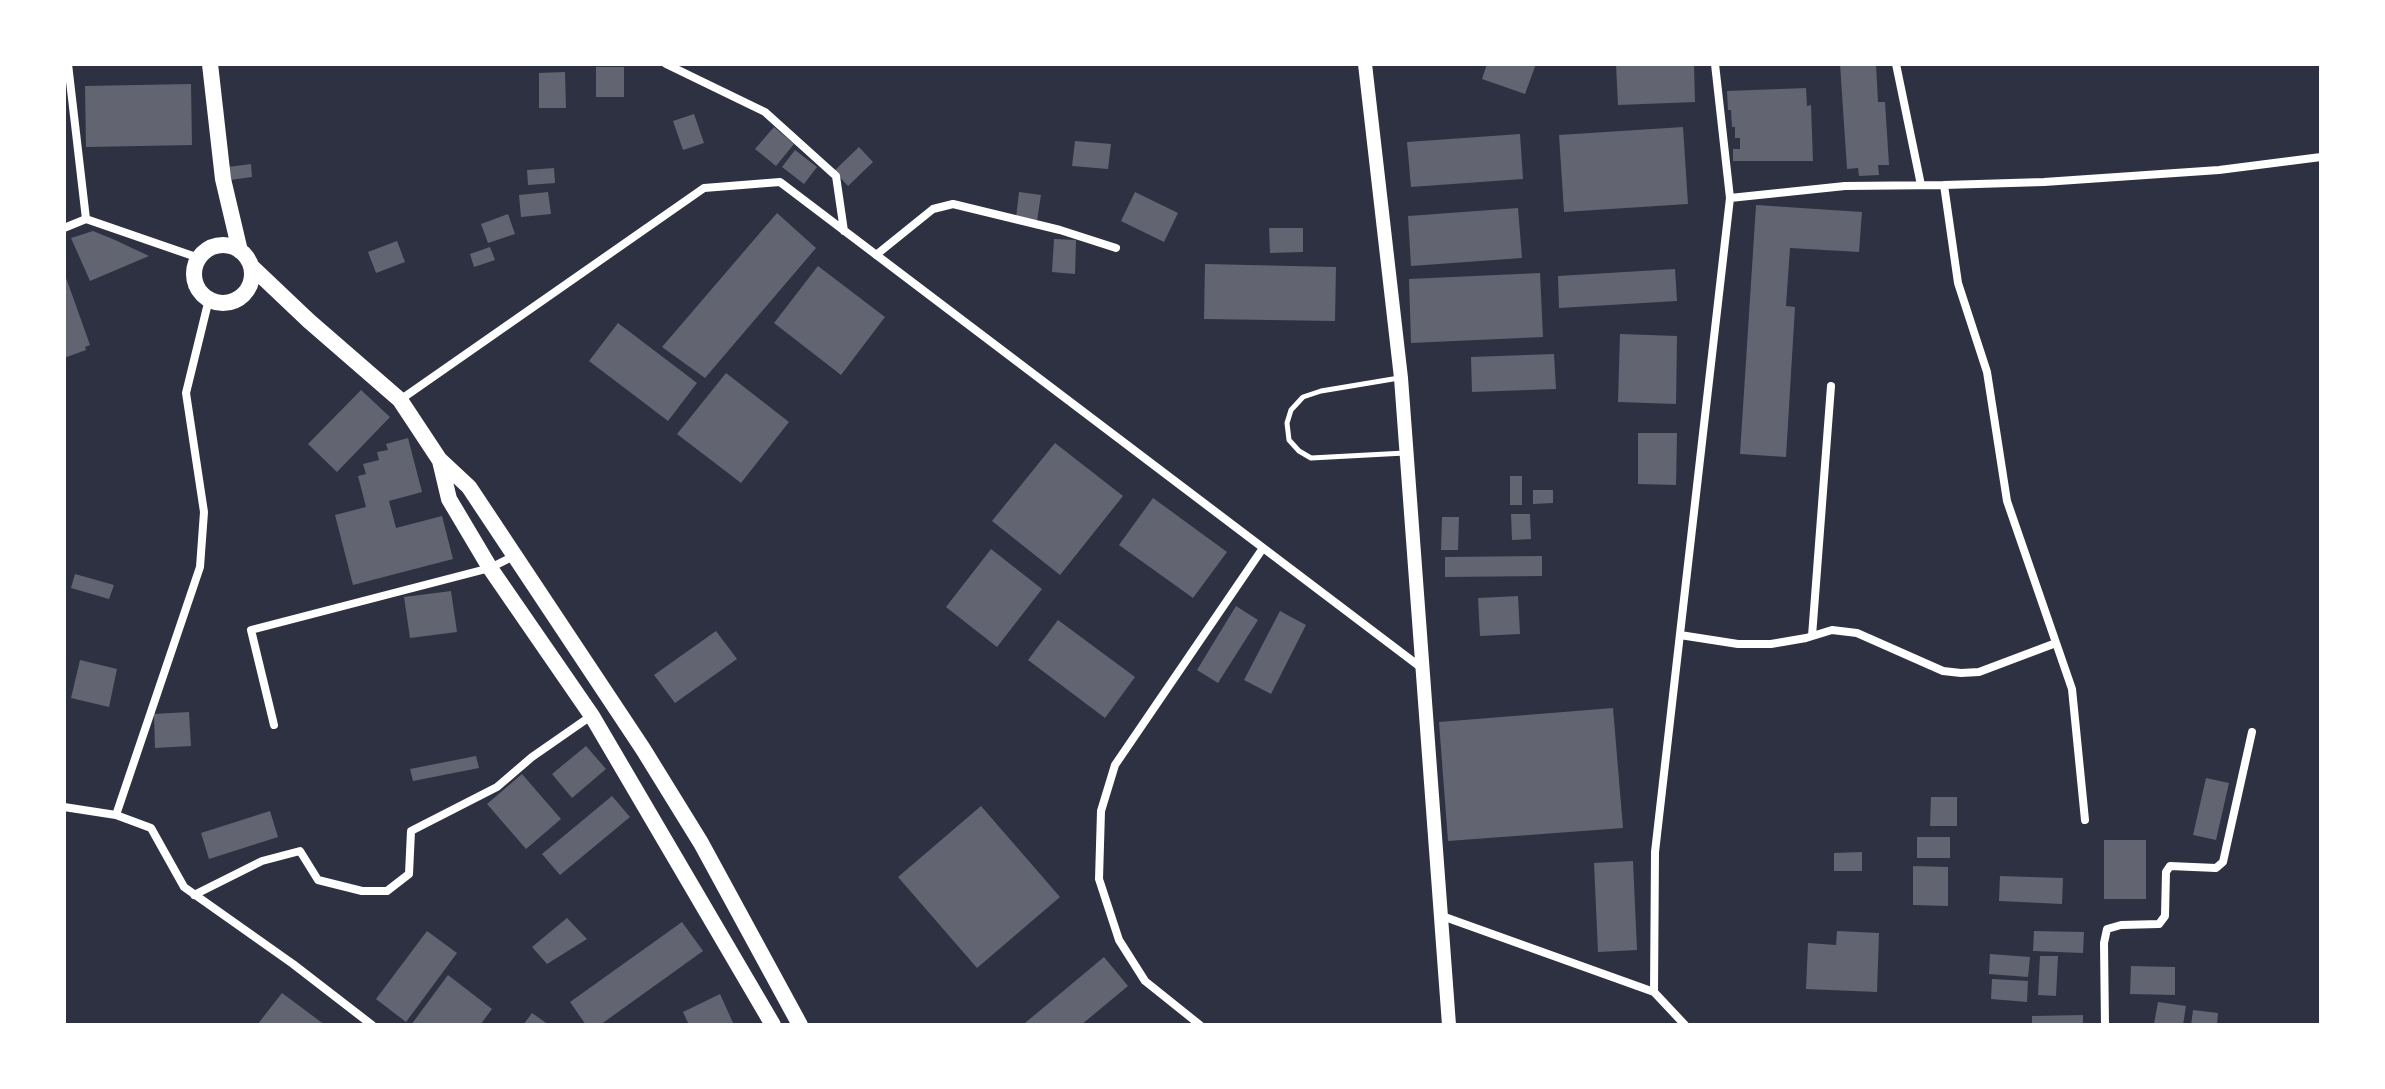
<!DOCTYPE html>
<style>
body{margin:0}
#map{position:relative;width:2385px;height:1089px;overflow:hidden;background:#2d3142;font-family:Bitter,serif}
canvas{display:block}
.frame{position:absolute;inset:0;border:66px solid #fff;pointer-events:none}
</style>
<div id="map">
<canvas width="2385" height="1089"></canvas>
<div class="frame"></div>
</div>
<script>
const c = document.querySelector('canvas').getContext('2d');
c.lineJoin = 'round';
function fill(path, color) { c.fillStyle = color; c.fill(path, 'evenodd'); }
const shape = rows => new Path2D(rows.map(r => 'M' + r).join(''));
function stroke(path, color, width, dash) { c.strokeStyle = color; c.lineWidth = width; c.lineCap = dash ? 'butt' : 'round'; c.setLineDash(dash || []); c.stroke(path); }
fill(shape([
 [1487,64,1536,64,1525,94,1482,79],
 [1616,64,1694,64,1695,102,1618,105],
 [1840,64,1876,64,1878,102,1885,102,1889,165,1878,165,1879,175,1859,176,1858,168,1847,169],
 [596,67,624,67,624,97,596,97],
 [565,72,566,108,539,108,539,73],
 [191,84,192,145,86,147,85,86],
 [1806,88,1807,106,1811,105,1813,161,1733,161,1733,149,1740,149,1740,138,1735,138,1735,127,1732,127,1731,110,1728,110,1727,91],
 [694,114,704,143,683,150,673,121],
 [774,127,794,144,776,166,755,149],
 [1683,127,1688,204,1564,212,1559,135],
 [1520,134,1523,179,1411,187,1407,142],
 [1075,141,1111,144,1108,169,1072,166],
 [859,147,873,162,848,186,834,171],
 [795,150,817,167,804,184,782,167],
 [251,164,252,177,230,180,228,167],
 [554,168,555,183,528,185,527,170],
 [548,192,551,214,521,217,519,195],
 [1019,192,1041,195,1037,221,1016,218],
 [1135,192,1178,213,1164,242,1121,221],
 [1756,205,1862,212,1859,252,1790,248,1786,306,1795,307,1786,457,1740,454],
 [1518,208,1522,258,1411,266,1408,216],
 [777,213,816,248,705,378,662,347],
 [508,214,515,234,488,243,481,224],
 [1269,228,1303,228,1303,252,1270,253],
 [93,231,115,240,149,256,90,281,71,238],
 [1054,239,1076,240,1075,274,1052,272],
 [397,241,405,262,376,273,368,252],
 [490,247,495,260,474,267,470,254],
 [1205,264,1336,267,1335,321,1204,319],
 [818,266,885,317,841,375,774,323],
 [1675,269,1677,301,1559,308,1558,276],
 [64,272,90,345,85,347,86,350,64,358],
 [1540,273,1543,337,1411,343,1409,279],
 [618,323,697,383,668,421,589,361],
 [1620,334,1677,336,1676,404,1618,402],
 [1554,354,1556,389,1472,392,1471,357],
 [726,373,789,422,741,483,677,434],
 [361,390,390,417,337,472,308,444],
 [1638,433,1677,433,1676,485,1638,484],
 [408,438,422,492,389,501,396,528,442,516,453,559,353,585,335,515,366,507,358,476,366,474,363,464,379,460,377,452,388,450,386,444],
 [1055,443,1123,496,1060,575,992,521],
 [1510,476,1522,476,1522,505,1510,505],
 [1533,490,1553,490,1553,503,1533,504],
 [1153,498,1227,552,1193,598,1119,545],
 [1511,514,1530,514,1531,539,1512,540],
 [1442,517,1459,517,1458,550,1441,550],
 [991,549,1042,589,997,647,946,607],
 [1542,556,1542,576,1445,577,1445,557],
 [75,574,114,585,109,599,71,588],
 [451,591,457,632,410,638,404,597],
 [1518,596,1520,634,1480,636,1478,598],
 [1236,606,1258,620,1218,683,1197,670],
 [1280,611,1306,625,1271,694,1244,680],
 [1058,620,1135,677,1105,718,1028,660],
 [716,631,737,659,675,703,654,675],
 [80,660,117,669,109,707,71,698],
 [1613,708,1623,828,1448,841,1439,722],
 [189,712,191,746,155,748,154,714],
 [586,746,606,769,572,798,552,774],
 [476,756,479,768,413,781,410,769],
 [522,774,561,819,526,849,487,804],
 [2206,778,2229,783,2216,840,2193,835],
 [612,796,630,817,560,875,542,854],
 [1931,797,1957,797,1957,826,1930,826],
 [981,806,1060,897,977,968,898,877],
 [270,811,278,837,209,859,201,833],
 [1917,837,1950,837,1950,858,1917,858],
 [2104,840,2146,840,2146,899,2104,899],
 [1862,852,1862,871,1834,871,1834,853],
 [1633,861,1637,950,1598,952,1594,863],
 [1913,866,1948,867,1948,906,1913,905],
 [2000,876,2063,878,2062,904,1999,901],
 [567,918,587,939,547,964,532,947],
 [682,922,703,951,600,1025,586,1025,570,1002],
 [427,931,457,953,406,1022,376,999],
 [1837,931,1879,933,1877,992,1806,989,1808,943,1836,945],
 [2034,931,2084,932,2083,953,2033,951],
 [1990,954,2030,957,2028,977,1989,974],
 [2040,956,2058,956,2056,996,2038,995],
 [1104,957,1128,986,1081,1025,1027,1025,1025,1023],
 [2131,966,2175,967,2175,995,2130,994],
 [448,975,492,1009,480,1025,411,1025],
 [1992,979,2028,981,2027,1002,1991,999],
 [282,993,325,1025,257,1025],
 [720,994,734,1025,689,1025,683,1012],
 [2158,1002,2186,1006,2183,1025,2154,1024],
 [2193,1010,2218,1013,2217,1025,2191,1025],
 [532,1013,549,1025,523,1025],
 [2083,1015,2083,1025,2032,1025,2032,1016]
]), '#626471');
stroke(shape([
 [1399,378,1321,391,1303,397,1291,410,1287,423,1289,440,1299,451,1311,458,1405,453]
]), '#fff', 5);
stroke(shape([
 [68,64,86,219],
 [666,64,765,112,836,176,844,231],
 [1896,64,1921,185],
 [1730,198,1845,186,1944,185],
 [64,228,86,219,199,258],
 [876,255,933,209,953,204,1060,230,1116,248],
 [400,400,704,188,780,182,1423,669],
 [1680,635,1738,644,1771,644,1806,638,1832,630,1857,633,1943,671,1961,673,1979,672,2056,643],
 [1812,636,1831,386],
 [274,725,251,630,490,568,514,556],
 [64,807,116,815,151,828,184,887,293,964,372,1025],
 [116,815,200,567,204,512,186,393,209,299],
 [2085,820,2072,689,2007,501,1987,372,1958,283,1944,185,2044,182,2219,170,2321,157],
 [194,895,262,861,300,851,318,880,362,891,387,891,409,874,411,831,497,787,532,757,591,716],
 [1442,916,1654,992],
 [1200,1025,1145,981,1119,940,1099,879,1101,811,1115,765,1263,548],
 [1685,1025,1654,992,1655,852,1730,198,1715,64],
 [2105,1025,2104,943,2107,929,2121,925,2159,924,2165,916,2166,872,2170,866,2216,868,2223,862,2252,732]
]), '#fff', 8);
stroke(shape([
 [1365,64,1401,378,1449,1025]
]), '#fff', 14);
stroke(shape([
 [210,64,223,179,240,251],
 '194 274a29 29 0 1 1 58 0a29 29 0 1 1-58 0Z',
 [251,266,309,321,400,400,439,459,469,487,643,749,701,843,800,1025],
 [440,461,449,499,490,568,592,716,773,1025]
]), '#fff', 16);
</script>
